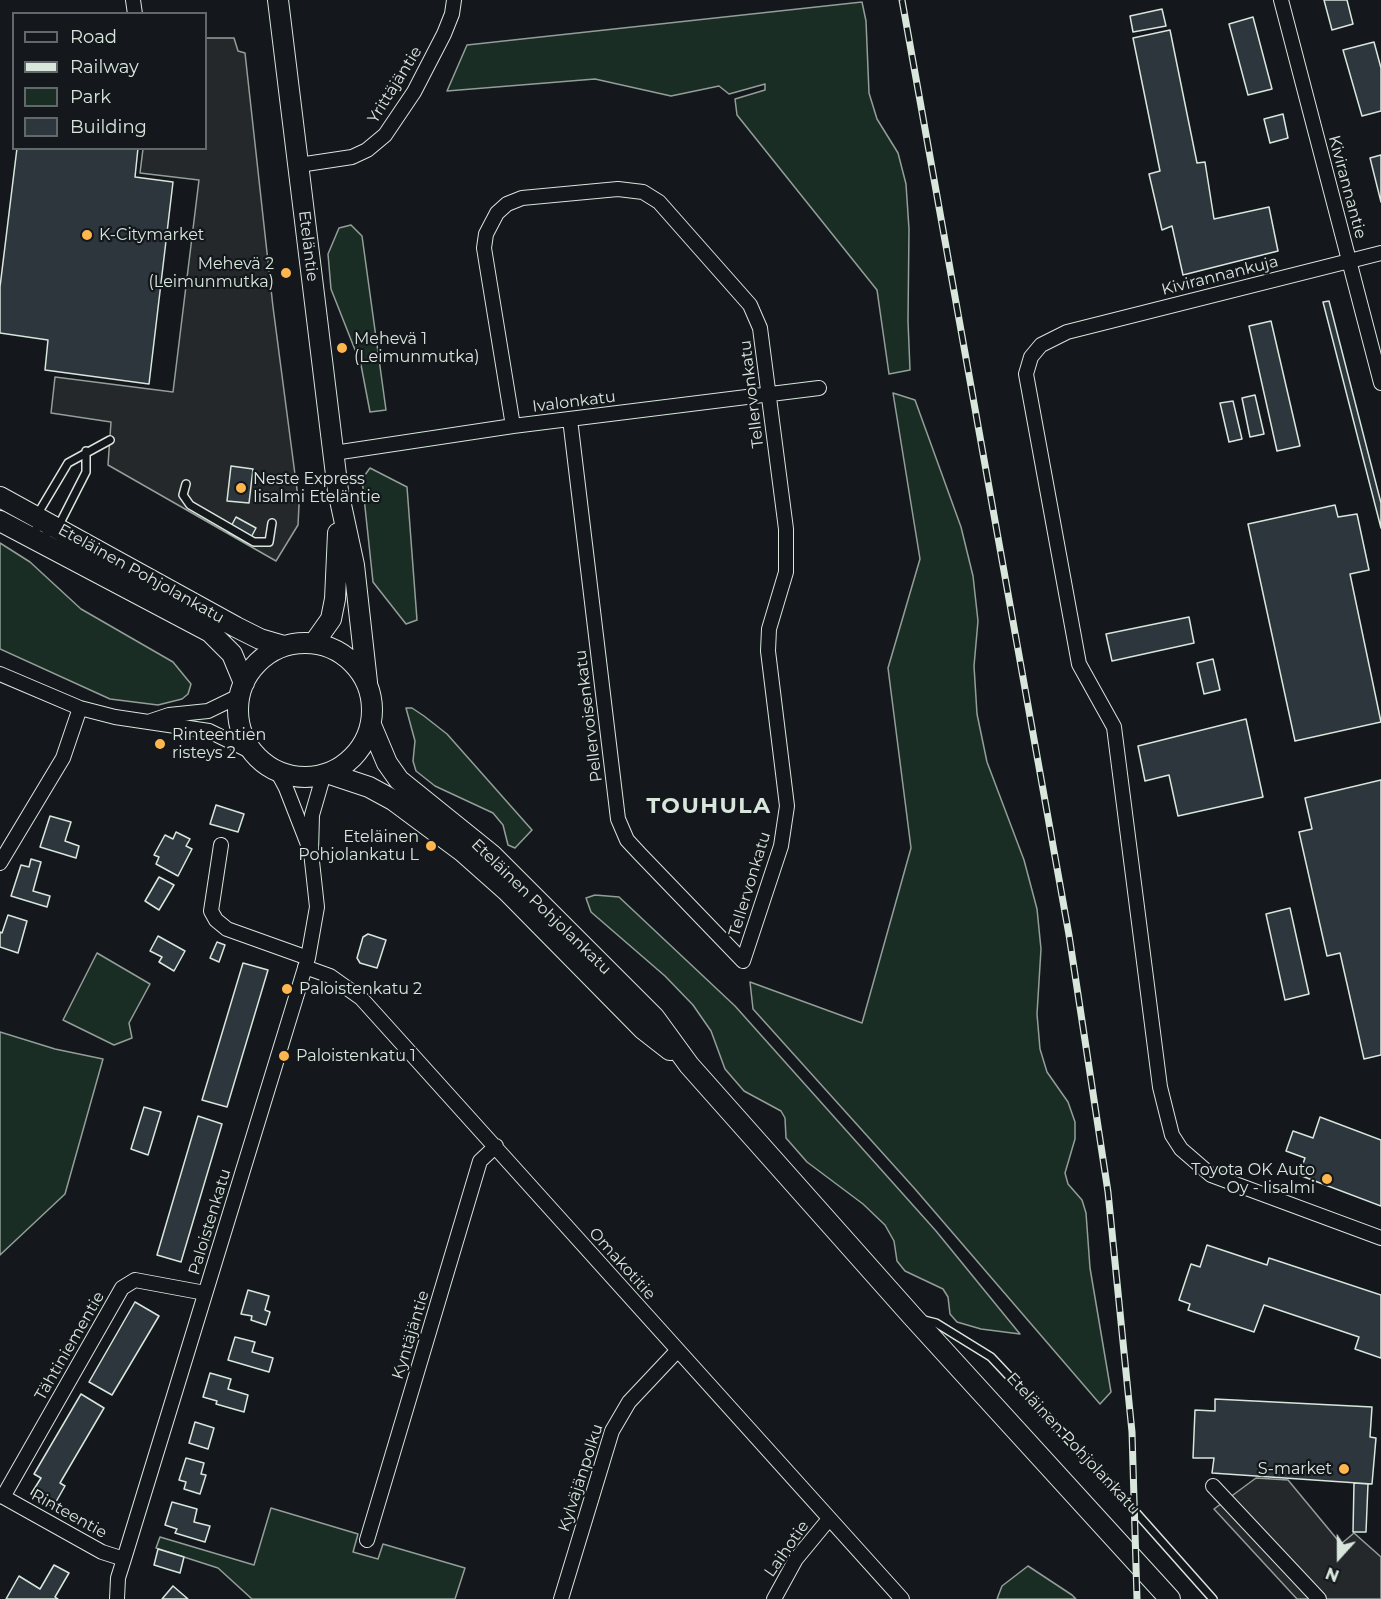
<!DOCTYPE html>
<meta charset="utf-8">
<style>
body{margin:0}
#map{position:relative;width:1381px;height:1599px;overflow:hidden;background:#14181c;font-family:Montserrat,sans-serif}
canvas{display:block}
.legend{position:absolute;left:12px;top:12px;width:195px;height:138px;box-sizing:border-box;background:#14181c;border:2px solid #626a69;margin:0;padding:8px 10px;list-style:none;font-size:18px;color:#d8e6dc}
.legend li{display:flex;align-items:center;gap:12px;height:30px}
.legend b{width:30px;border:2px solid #626a69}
.north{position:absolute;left:1309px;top:1527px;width:60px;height:60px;-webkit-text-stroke:4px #14181c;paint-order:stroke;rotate:201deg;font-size:16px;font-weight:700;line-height:24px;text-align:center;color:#d8e6dc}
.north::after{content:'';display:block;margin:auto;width:21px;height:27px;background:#d8e6dc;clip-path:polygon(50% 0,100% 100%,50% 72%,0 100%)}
</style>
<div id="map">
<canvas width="1381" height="1599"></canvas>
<ul class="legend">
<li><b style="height:8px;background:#14181c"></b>Road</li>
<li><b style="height:8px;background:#d8e6dc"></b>Railway</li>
<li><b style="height:16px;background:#1a2d24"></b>Park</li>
<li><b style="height:16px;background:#2c363c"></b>Building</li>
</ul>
<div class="north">N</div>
</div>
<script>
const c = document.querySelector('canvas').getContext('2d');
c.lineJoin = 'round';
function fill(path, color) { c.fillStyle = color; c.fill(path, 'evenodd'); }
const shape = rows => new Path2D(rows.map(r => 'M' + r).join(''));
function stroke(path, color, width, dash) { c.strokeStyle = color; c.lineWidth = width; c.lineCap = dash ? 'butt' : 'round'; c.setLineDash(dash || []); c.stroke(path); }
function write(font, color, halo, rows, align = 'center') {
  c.font = font + ' Montserrat,sans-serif'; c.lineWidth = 4.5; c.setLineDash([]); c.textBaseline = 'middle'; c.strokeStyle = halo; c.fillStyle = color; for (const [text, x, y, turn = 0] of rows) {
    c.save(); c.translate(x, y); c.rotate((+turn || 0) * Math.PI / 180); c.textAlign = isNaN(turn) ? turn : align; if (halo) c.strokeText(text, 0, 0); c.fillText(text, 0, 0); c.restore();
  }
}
const green = shape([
 [862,2,866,21,869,93,877,119,898,153,906,184,909,229,908,321,910,370,889,374,877,290,737,115,735,99,765,90,765,84,729,94,719,86,671,96,595,79,447,91,467,45,862,2],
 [351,225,362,236,386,410,370,412,361,365,331,289,328,254,339,228,351,225],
 [893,393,915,400,961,527,973,576,978,621,974,666,977,714,987,762,1024,860,1037,909,1041,949,1037,1014,1040,1049,1047,1072,1068,1102,1075,1122,1075,1139,1065,1173,1068,1184,1082,1200,1086,1213,1090,1268,1111,1392,1100,1404,915,1189,753,1009,750,982,862,1023,911,848,888,668,920,559,893,393],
 [370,468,407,487,417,620,406,624,373,582,362,479,370,468],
 [0,543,30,562,81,609,173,662,191,684,188,694,182,699,158,705,110,699,0,649,0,543],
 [406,708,412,708,424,716,447,734,532,830,515,848,508,845,503,825,493,813,435,786,416,771,413,761,415,741,406,708],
 [595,895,619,897,735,1006,936,1231,1020,1334,981,1329,957,1322,950,1314,948,1297,943,1289,905,1271,897,1261,894,1241,885,1225,863,1204,807,1162,786,1138,785,1118,781,1111,744,1091,725,1069,711,1031,693,1005,665,976,591,912,586,898,595,895],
 [97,953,150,984,129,1023,132,1038,114,1045,63,1020,97,953],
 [0,1032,55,1049,103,1059,65,1194,0,1255,0,1032],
 [271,1508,358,1534,353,1552,378,1559,383,1544,465,1568,455,1599,252,1599,218,1568,156,1548,160,1537,254,1565,271,1508],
 [1028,1566,1072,1595,1076,1599,997,1599,1002,1586,1028,1566]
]);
fill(green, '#1a2d24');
stroke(green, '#939e99', 1.5);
const parking = shape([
 [206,38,234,38,238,51,245,53,273,307,299,505,298,525,276,561,108,465,111,422,51,413,55,377,173,392,199,180,140,173,143,149,206,148,206,38],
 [1256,1478,1288,1480,1341,1544,1354,1533,1381,1557,1381,1599,1297,1599,1214,1509,1256,1478]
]);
fill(parking, '#24282b');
stroke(parking, '#939e99', 1.5);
const building = shape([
 [1324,0,1347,0,1353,24,1332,30,1324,0],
 [1162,9,1166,26,1133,32,1130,16,1162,9],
 [1253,17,1272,89,1248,95,1229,24,1253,17],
 [1170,30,1197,163,1205,162,1214,219,1269,207,1278,251,1183,275,1172,226,1162,230,1149,174,1160,171,1133,38,1170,30],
 [1374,42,1381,68,1381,111,1362,116,1343,50,1374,42],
 [1283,114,1288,138,1270,143,1264,119,1283,114],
 [17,148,138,148,135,177,173,182,149,384,45,370,48,340,0,333,0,287,17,148],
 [1381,155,1381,202,1370,158,1381,155],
 [1329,301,1381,503,1381,528,1323,302,1329,301],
 [1271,321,1300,446,1277,451,1249,326,1271,321],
 [1255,395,1264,434,1250,437,1242,398,1255,395],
 [1233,401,1242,439,1229,442,1220,403,1233,401],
 [231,466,253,469,249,503,227,501,231,466],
 [1335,505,1338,517,1357,514,1369,570,1350,574,1381,722,1295,741,1248,524,1335,505],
 [236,517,256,528,248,543,228,532,236,517],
 [1189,617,1194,643,1112,661,1106,634,1189,617],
 [1213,659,1220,690,1204,694,1197,663,1213,659],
 [1246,719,1263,797,1178,816,1169,775,1145,781,1138,746,1246,719],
 [1381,780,1381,1055,1364,1059,1340,953,1327,956,1299,832,1312,829,1305,798,1381,780],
 [216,805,244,814,238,832,210,824,216,805],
 [50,816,71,822,65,841,79,846,76,858,40,847,50,816],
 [176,832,190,839,186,846,192,849,178,876,156,864,159,857,154,855,165,835,173,839,176,832],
 [31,859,41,862,33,891,50,896,47,907,11,896,21,865,29,867,31,859],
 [159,877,174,885,159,910,145,901,159,877],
 [1290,908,1309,994,1285,1000,1266,914,1290,908],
 [8,915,27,921,18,953,0,947,0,932,2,933,8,915],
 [368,934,386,940,377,968,360,963,357,958,363,937,368,934],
 [158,936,185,951,174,971,159,962,162,957,150,951,158,936],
 [217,942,225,945,219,962,210,958,217,942],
 [243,963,268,970,227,1107,202,1100,243,963],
 [144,1107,161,1112,148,1155,131,1149,144,1107],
 [198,1116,222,1124,181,1262,157,1255,198,1116],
 [1320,1117,1381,1140,1381,1206,1299,1175,1305,1158,1286,1151,1293,1131,1313,1138,1320,1117],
 [1207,1245,1267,1265,1269,1258,1381,1295,1381,1358,1355,1349,1359,1337,1264,1305,1254,1332,1188,1310,1190,1304,1179,1300,1191,1264,1200,1267,1207,1245],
 [248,1290,269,1296,265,1310,270,1312,266,1325,251,1320,252,1316,241,1314,248,1290],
 [135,1302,159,1316,112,1395,89,1382,135,1302],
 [235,1337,255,1342,252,1352,273,1358,269,1372,228,1360,235,1337],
 [210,1373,231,1379,228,1389,248,1395,244,1412,216,1404,217,1401,203,1397,210,1373],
 [81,1394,104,1408,60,1483,65,1486,53,1507,31,1494,41,1478,34,1474,81,1394],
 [1215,1399,1372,1407,1370,1437,1376,1438,1372,1484,1212,1473,1214,1458,1193,1458,1195,1410,1215,1411,1215,1399],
 [195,1422,214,1428,208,1449,189,1443,195,1422],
 [186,1458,204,1463,201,1474,206,1475,200,1494,184,1489,186,1482,179,1480,186,1458],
 [1354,1483,1368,1484,1366,1532,1353,1532,1354,1483],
 [172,1502,197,1509,194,1522,210,1526,205,1542,175,1533,177,1529,165,1525,172,1502],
 [158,1549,184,1557,180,1573,154,1565,158,1549],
 [54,1565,69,1573,55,1597,58,1599,6,1599,19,1576,40,1589,54,1565],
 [173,1586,188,1599,162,1599,173,1586]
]);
fill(building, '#2c363c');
stroke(building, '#d8e6dc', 1.5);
const lane = shape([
 [186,484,183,495,190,505,254,542,269,542,272,523],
 [36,538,37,515,68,463,110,440],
 [39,539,58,527,86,472,86,451],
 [924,1320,936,1323,991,1357,1117,1491,1213,1599]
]);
const street = shape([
 [133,0,135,14],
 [1281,0,1381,383],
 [299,165,352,157,367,150,385,135,414,92,444,34,452,14,454,0],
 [1381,253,1067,332,1041,345,1031,357,1026,374,1079,664,1114,727,1160,1087,1172,1135,1181,1149,1211,1175,1381,1238],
 [513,426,484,248,486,234,497,213,507,204,522,198,618,189,643,192,659,202,750,305,760,328,786,529,786,572,769,629,768,651,787,806,781,846,743,961,640,854,627,840,618,819,570,419],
 [334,453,513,426,819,388],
 [0,674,80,708,115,717,209,731,252,752],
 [151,721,169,715,208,711,241,695],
 [277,771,286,788,309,847],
 [221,845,211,911,216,920,227,929,308,958],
 [0,863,63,758,80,708],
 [305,967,330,976,361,998,902,1599],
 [1213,1486,1319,1599],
 [0,1495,102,1552,124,1559],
 [3,1497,122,1288,135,1280,205,1293],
 [367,1540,480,1161,496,1146],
 [117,1599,118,1578,124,1559,308,958,317,907,311,852,312,815,323,777],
 [561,1599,612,1431,629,1402,677,1351],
 [774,1599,796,1559,829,1519]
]);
const secondary = shape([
 [278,0,338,491,354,565,367,682],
 [0,497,236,627,260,639,284,646],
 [0,521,210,632,232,654,244,683],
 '238 710a67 67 0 1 1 134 0a67 67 0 1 1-134 0Z',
 [314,643,331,619,335,599,338,533],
 [371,725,387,763,399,780,492,855,654,1017,689,1065,912,1316,1170,1599],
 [330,774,369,787,393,800,463,852,507,891,643,1029,670,1050]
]);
stroke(lane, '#d8e6dc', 10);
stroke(street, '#d8e6dc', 16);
stroke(secondary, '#d8e6dc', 22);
stroke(lane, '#14181c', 7);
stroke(street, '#14181c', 14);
stroke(secondary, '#14181c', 20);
const rail = shape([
 [902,0,1069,935,1108,1192,1132,1432,1137,1599]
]);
stroke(rail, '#d8e6dc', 7);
stroke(rail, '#14181c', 4.5, [14]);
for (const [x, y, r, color] of [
 [87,235,6,"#ffb74d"],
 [286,273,6,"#ffb74d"],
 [342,348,6,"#ffb74d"],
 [241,488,6,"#ffb74d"],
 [160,744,6,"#ffb74d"],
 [431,846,6,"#ffb74d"],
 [287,989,6,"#ffb74d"],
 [284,1056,6,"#ffb74d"],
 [1327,1179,6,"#ffb74d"],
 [1344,1469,6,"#ffb74d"]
]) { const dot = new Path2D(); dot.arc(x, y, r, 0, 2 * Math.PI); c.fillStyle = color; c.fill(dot); stroke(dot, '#14181c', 2); }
write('16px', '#d8e6dc', '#14181c', [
 ["Yrittäjäntie",395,85,-58],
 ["Kivirannantie",1347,187,75],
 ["Eteläntie",308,246,83],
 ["Kivirannankuja",1220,276,-14],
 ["Tellervonkatu",752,394,-97],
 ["Ivalonkatu",574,402,-7],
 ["Eteläinen Pohjolankatu",141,574,29],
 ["Pellervoisenkatu",589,716,-97],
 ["Tellervonkatu",750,884,-73],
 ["Eteläinen Pohjolankatu",541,907,44],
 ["Paloistenkatu",210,1222,-73],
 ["Omakotitie",622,1264,48],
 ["Kyntäjäntie",411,1335,-73],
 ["Tähtiniementie",70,1346,-60],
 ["Eteläinen Pohjolankatu",1073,1444,47],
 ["Kylväjänpolku",581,1478,-72],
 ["Rinteentie",69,1514,29],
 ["Laihotie",787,1549,-55]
]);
write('16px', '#d8e6dc', '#14181c', [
 ["K-Citymarket",99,235],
 ["Mehevä 2",274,264,"right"],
 ["(Leimunmutka)",274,282,"right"],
 ["Mehevä 1",354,339],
 ["(Leimunmutka)",354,357],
 ["Neste Express",253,479],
 ["Iisalmi Eteläntie",253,497],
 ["Rinteentien",172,735],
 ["risteys 2",172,753],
 ["Eteläinen",419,837,"right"],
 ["Pohjolankatu L",419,855,"right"],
 ["Paloistenkatu 2",299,989],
 ["Paloistenkatu 1",296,1056],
 ["Toyota OK Auto",1315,1170,"right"],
 ["Oy - Iisalmi",1315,1188,"right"],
 ["S-market",1332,1469,"right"]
], 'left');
c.letterSpacing = '1.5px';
write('bold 22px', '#d8e6dc', '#14181c', [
 ["TOUHULA",709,807]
]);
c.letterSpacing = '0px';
</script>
